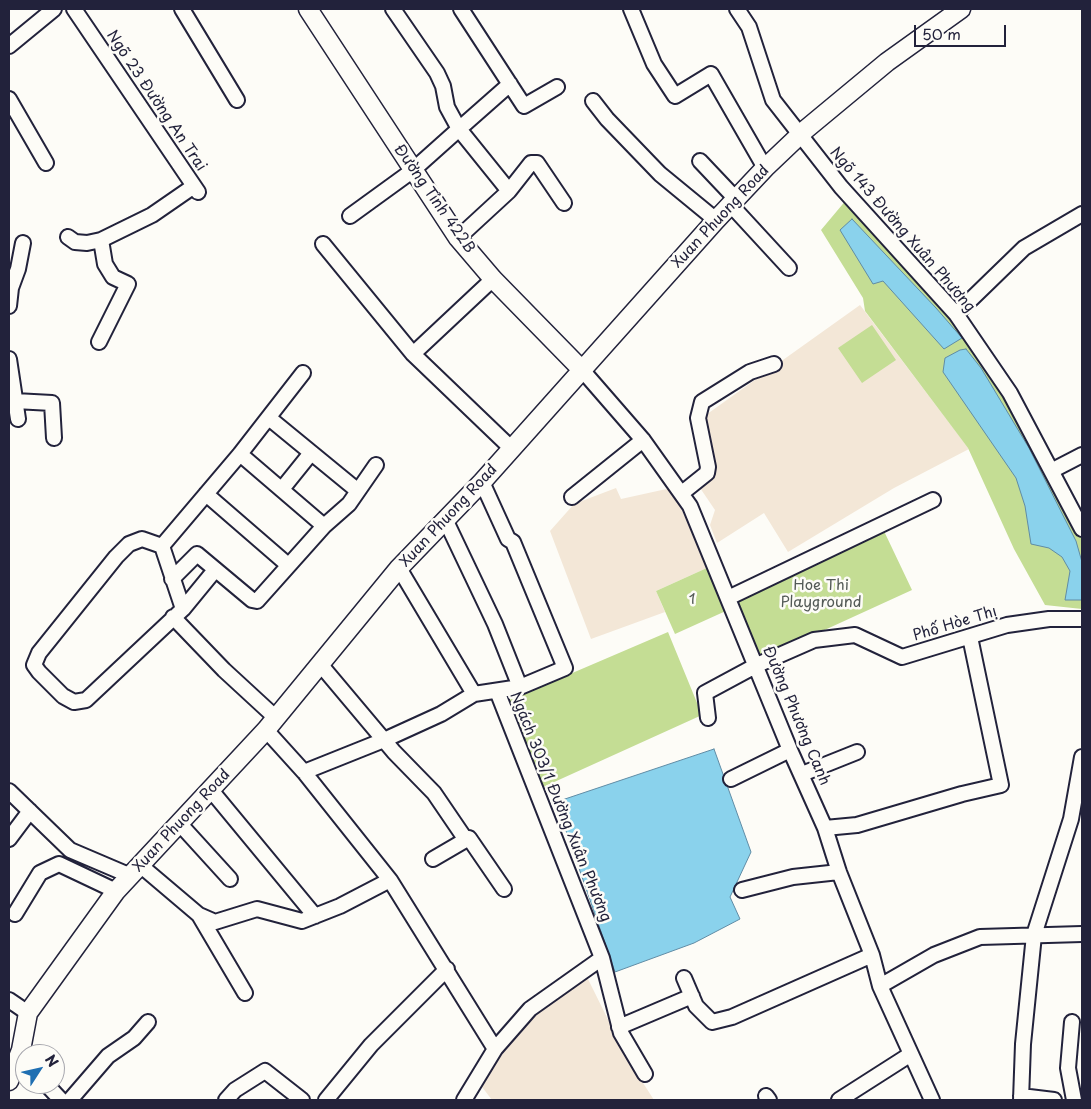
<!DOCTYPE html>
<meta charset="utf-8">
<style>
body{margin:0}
#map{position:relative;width:1091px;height:1109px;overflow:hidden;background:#fdfcf7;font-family:"Playpen Sans",sans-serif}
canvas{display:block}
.frame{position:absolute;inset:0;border:10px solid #22223b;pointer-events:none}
.north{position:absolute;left:15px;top:1044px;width:50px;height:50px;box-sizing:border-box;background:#fdfcf7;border:1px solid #a5a5ac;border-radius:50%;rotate:55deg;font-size:14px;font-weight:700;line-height:20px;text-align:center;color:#22223b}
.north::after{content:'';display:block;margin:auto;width:18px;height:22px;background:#1f6fb2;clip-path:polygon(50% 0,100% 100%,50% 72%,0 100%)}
.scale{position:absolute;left:914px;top:25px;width:92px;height:22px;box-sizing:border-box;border:2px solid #22223b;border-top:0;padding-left:6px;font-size:15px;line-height:18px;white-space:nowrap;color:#22223b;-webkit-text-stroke:4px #fdfcf7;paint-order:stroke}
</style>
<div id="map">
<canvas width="1091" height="1109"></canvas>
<div class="frame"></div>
<div class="north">N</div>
<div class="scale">50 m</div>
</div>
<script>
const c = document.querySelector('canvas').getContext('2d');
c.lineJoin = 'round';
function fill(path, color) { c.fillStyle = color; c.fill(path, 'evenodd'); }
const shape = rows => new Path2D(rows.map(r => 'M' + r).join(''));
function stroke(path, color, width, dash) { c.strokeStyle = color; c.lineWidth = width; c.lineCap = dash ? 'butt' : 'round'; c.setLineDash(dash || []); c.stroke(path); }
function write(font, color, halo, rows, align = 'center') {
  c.font = font + ' "Playpen Sans",sans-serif'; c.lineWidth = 5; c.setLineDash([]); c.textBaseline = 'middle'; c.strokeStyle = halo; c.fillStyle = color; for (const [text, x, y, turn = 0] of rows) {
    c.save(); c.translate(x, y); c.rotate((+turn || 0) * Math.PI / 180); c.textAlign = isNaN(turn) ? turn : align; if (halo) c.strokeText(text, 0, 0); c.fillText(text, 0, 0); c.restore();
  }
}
fill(shape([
 [860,305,969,449,894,488,788,552,764,513,717,543,710,525,715,510,696,482,714,469,703,417],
 [616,488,621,499,671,488,709,567,656,591,665,612,591,639,550,531,574,504],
 [587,977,627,1058,654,1100,492,1100,479,1083,498,1051,532,1015]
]), '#f3e7d7');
fill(shape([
 [847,199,953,315,1009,394,1082,533,1082,609,1045,605,1014,549,968,448,865,311,863,298,821,230],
 [872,325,896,360,862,383,838,348],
 [883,529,912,590,759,660,731,599],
 [709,567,728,610,675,634,656,591],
 [668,632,702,715,541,788,507,701]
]), '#c4dd94');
const water = shape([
 [852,219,936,308,962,338,944,349,883,281,873,284,840,230,852,219],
 [966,349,981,368,1029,448,1076,541,1082,562,1082,600,1065,600,1070,571,1062,557,1049,548,1031,544,1025,506,1016,478,943,372,945,358,960,350,966,349],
 [714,749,751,852,730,897,740,919,694,943,615,972,556,802,714,749]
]);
fill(water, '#8ad2ec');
stroke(water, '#608ca5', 1);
const minor = shape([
 [74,9,198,192],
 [182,9,237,100],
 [461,9,524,106,557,87],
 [631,9,654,64,675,96,711,74,765,168],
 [737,9,749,27,773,100,841,187,956,314,1010,393,1082,529],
 [9,46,54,9],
 [9,99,46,163],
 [593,101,607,119,660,174,716,220],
 [700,161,735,198],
 [509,191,531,163,537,163,564,203],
 [730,204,789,268],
 [350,216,412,171,459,129,447,107,443,86,437,73,393,9],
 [68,237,75,242,87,243,101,240],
 [458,238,509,191,459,129,510,84],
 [323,244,413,354,511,448],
 [9,288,11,288,9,306],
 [11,288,18,269,23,243],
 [956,314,1024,248,1082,214],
 [99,342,128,284,113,277,105,264,101,240,152,215,194,186],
 [413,354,493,279],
 [9,359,18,419],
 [583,371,643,440,690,506,790,750,825,828,839,872,872,955,880,986,932,1100],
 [15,401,52,403,54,438],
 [269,418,358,491],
 [240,454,324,526],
 [1053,470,1082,455],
 [282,489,311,453],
 [682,493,707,473,708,467,698,418,702,402,750,372,774,364],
 [206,494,288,565],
 [572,497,643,440],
 [445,519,495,624,520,687],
 [162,546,240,454,303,373],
 [399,568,474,694],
 [172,579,197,554,252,600,257,601,324,526,349,504,376,465],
 [728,598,933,500],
 [183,609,162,546,142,539,129,544,116,557,39,653,34,665,39,672,63,696,74,702,86,700,183,609,215,570],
 [173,617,224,670,275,717],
 [320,664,394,752,434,793,466,840],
 [497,691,602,958,621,1033,645,1074],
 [708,718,705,693,757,665,814,640,855,635,902,657,1007,625,1049,619,1082,619],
 [266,730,304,772,390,880,495,1049],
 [304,772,384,740,441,714,474,694,520,687,565,668,513,542,508,539,482,482],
 [802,774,857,752],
 [731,779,790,750],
 [210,789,315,916],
 [9,791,70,850,131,876],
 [179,823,230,879],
 [825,828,857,825,962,794,1001,785,970,637],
 [9,839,30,811],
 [433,859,469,838,504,889],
 [140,865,199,915,215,922,257,909,302,921,340,906,390,880],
 [742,890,793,877,839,872],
 [15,914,40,873,59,864,116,891],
 [199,915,245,993],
 [684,978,696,1006,712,1022,732,1017,872,955],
 [880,986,934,955,980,937,1082,934],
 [9,1000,28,1013],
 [1072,1022,1068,1068,1074,1100],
 [619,1027,692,996],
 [46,1084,61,1100],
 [766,1096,769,1100],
 [1021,1096,1054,1100],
 [70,1100,108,1056,134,1038,148,1022],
 [226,1100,235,1090,265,1071,302,1100],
 [326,1100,371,1045,447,969],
 [464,1100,495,1049,530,1009,602,958],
 [839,1100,911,1054],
 [1021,1100,1023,1044,1034,935,1071,819,1082,757]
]);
const major = shape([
 [308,9,458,238,493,279,583,371],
 [9,1081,21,1050,28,1013,116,891,266,730,399,568,482,482,716,220,765,168,805,130,887,62,961,9]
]);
stroke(minor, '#22223b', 18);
stroke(major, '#22223b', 21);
stroke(minor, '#fdfcf7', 14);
stroke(major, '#fdfcf7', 18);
write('15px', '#22223b', '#fdfcf7', [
 ["Ngõ 23 Đường An Trai",156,101,56],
 ["Đường Tỉnh 422B",434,199,55],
 ["Xuan Phuong Road",721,217,-47],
 ["Ngõ 143 Đường Xuân Phương",902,230,49],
 ["Xuan Phuong Road",449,516,-47],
 ["Phố Hòe Thị",955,624,-17],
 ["Đường Phương Canh",796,716,67],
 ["Ngách 303/1 Đường Xuân Phương",560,807,68],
 ["Xuan Phuong Road",182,821,-47]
]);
write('15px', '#535a56', '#fdfcf7', [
 ["Hoe Thi",821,586],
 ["Playground",821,603],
 ["1",692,600]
]);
</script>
